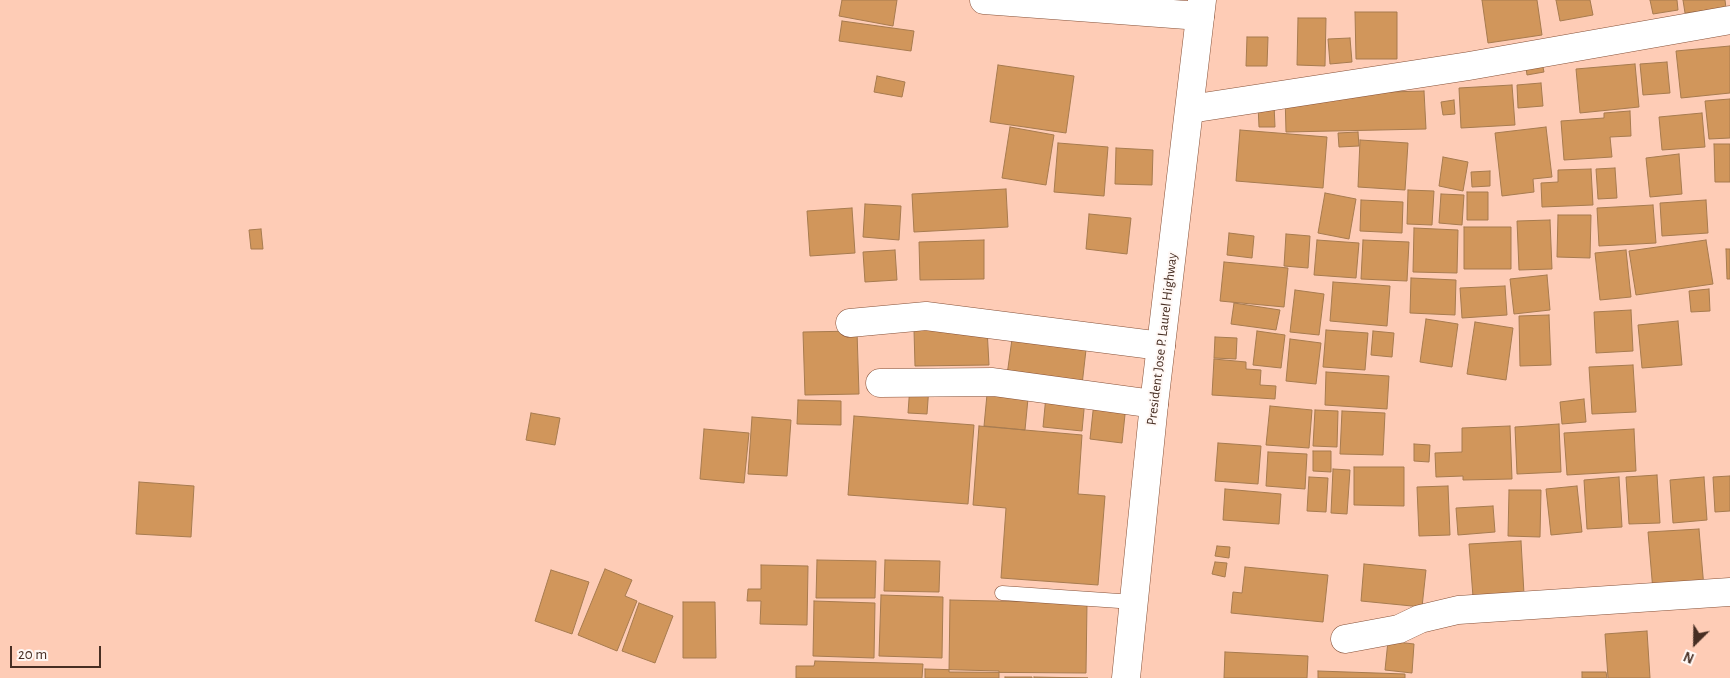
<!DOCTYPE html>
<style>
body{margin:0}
#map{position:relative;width:1730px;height:678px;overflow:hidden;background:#feccb6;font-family:"Alegreya Sans",sans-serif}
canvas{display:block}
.north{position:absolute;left:1670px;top:618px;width:50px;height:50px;-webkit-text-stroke:4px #fff8f5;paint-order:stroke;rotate:203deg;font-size:14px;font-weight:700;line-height:20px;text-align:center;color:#472e23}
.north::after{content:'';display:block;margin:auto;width:18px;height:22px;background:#472e23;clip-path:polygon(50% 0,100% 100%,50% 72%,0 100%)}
.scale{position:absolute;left:10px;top:646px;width:91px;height:22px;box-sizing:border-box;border:2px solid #472e23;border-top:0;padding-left:6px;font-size:15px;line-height:18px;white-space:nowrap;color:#472e23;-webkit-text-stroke:4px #fff8f5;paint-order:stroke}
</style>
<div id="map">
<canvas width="1730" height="678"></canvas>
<div class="north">N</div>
<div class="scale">20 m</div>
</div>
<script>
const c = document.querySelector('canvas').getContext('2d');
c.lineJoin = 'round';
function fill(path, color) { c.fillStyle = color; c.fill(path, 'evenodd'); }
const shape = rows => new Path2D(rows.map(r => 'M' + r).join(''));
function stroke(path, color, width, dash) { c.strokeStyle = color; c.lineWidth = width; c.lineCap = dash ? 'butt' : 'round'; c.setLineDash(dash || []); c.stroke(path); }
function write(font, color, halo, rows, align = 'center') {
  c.font = font + ' "Alegreya Sans",sans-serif'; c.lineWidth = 4; c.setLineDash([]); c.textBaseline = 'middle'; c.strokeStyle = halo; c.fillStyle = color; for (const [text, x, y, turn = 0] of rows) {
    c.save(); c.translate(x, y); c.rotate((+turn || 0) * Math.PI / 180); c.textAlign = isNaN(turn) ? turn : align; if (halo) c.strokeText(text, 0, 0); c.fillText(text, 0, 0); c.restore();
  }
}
const building = shape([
 [842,0,897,0,893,26,839,16,842,0],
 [1482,0,1537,0,1542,35,1488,43,1482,0],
 [1556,0,1590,0,1593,15,1560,21,1556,0],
 [1650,0,1677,0,1678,10,1653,14,1650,0],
 [1683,0,1725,0,1726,8,1685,13,1683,0],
 [1355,12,1397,12,1397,59,1356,59,1355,12],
 [1298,18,1326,18,1325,66,1297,65,1298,18],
 [842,21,914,31,911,51,839,41,842,21],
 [1247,37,1268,37,1267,66,1246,66,1247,37],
 [1350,38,1352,62,1330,64,1328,39,1350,38],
 [1730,46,1730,93,1681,98,1676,51,1730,46],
 [1541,58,1544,72,1527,75,1525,61,1541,58],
 [1667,62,1670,93,1643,95,1640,64,1667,62],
 [1635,64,1639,107,1580,113,1576,69,1635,64],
 [998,65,1074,76,1066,133,990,122,998,65],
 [877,76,905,82,902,97,874,92,877,76],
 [1541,83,1543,106,1518,108,1517,85,1541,83],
 [1512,85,1515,125,1461,128,1459,88,1512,85],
 [1424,91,1426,129,1286,132,1285,95,1424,91],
 [1730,99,1730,138,1709,139,1705,101,1730,99],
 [1454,100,1455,114,1443,115,1441,102,1454,100],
 [1274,104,1275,127,1259,127,1258,105,1274,104],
 [1630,111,1631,136,1610,137,1612,157,1564,160,1561,121,1604,118,1604,113,1630,111],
 [1702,113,1705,147,1662,150,1659,117,1702,113],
 [1010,127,1054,135,1046,185,1002,178,1010,127],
 [1546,127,1552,177,1533,179,1534,192,1502,196,1495,133,1546,127],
 [1240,130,1327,137,1323,188,1236,181,1240,130],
 [1358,132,1359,146,1339,147,1338,133,1358,132],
 [1360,140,1408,143,1405,190,1358,187,1360,140],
 [1058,143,1108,147,1104,196,1054,192,1058,143],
 [1714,144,1730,144,1730,182,1715,182,1714,144],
 [1116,148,1153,150,1152,185,1115,184,1116,148],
 [1679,154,1682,194,1650,197,1646,158,1679,154],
 [1443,157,1468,162,1463,191,1439,186,1443,157],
 [1615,168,1617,198,1598,199,1596,169,1615,168],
 [1591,169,1593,205,1542,207,1541,183,1558,182,1558,170,1591,169],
 [1490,171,1490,186,1472,187,1471,172,1490,171],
 [1006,189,1008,227,914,232,912,194,1006,189],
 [1408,190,1434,191,1432,225,1407,224,1408,190],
 [1467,192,1488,192,1488,220,1467,220,1467,192],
 [1325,193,1356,199,1349,239,1318,233,1325,193],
 [1441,194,1464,195,1462,225,1439,223,1441,194],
 [1361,200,1403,202,1402,233,1360,231,1361,200],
 [1706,200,1708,233,1662,236,1660,203,1706,200],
 [865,204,901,206,899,240,863,237,865,204],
 [1653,205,1656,243,1599,246,1597,208,1653,205],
 [852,208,855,253,810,256,807,211,852,208],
 [1089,214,1131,218,1127,254,1086,249,1089,214],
 [1558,215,1591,215,1590,258,1557,257,1558,215],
 [1550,220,1552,269,1519,270,1517,221,1550,220],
 [1464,227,1511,227,1511,269,1464,269,1464,227],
 [1414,228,1458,230,1457,273,1413,272,1414,228],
 [261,229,263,249,251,249,249,230,261,229],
 [1229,233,1254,236,1252,258,1227,255,1229,233],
 [1286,234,1310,236,1308,268,1284,266,1286,234],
 [984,240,984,279,920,280,919,242,984,240],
 [1317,240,1359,243,1356,278,1314,275,1317,240],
 [1363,240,1409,242,1407,281,1361,279,1363,240],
 [1706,240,1713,284,1636,295,1629,251,1706,240],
 [1726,249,1730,249,1730,279,1727,279,1726,249],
 [895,250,897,280,865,282,863,252,895,250],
 [1626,250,1631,297,1600,300,1595,253,1626,250],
 [1224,262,1288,268,1284,307,1220,301,1224,262],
 [1547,275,1550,310,1514,314,1510,279,1547,275],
 [1411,278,1456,280,1455,315,1410,313,1411,278],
 [1333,282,1390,286,1387,326,1330,321,1333,282],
 [1505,286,1507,315,1462,318,1460,288,1505,286],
 [1709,289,1710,311,1691,312,1689,291,1709,289],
 [1295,290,1324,294,1319,335,1290,332,1295,290],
 [1234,303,1280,310,1276,330,1231,324,1234,303],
 [1631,310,1633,351,1596,353,1594,312,1631,310],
 [1549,315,1551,365,1520,366,1519,316,1549,315],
 [1426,319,1458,324,1452,367,1420,362,1426,319],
 [1678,321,1682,365,1642,368,1638,325,1678,321],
 [1475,322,1513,328,1506,380,1467,374,1475,322],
 [987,328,989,365,915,366,914,330,987,328],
 [1326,330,1368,333,1365,370,1323,367,1326,330],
 [857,331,859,394,805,395,803,332,857,331],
 [1257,331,1285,335,1281,368,1253,365,1257,331],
 [1373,331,1394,333,1392,357,1371,355,1373,331],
 [1013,332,1087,341,1082,385,1007,375,1013,332],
 [1215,337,1237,338,1236,359,1214,358,1215,337],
 [1290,339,1321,343,1316,384,1286,381,1290,339],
 [1214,359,1246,362,1246,369,1261,370,1260,385,1276,386,1275,399,1212,395,1214,359],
 [1633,365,1636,412,1592,414,1589,367,1633,365],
 [1326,372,1389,376,1387,409,1325,405,1326,372],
 [988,384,1029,388,1025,430,984,426,988,384],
 [910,385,929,386,927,414,908,413,910,385],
 [1046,396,1085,399,1082,431,1043,427,1046,396],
 [1584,399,1586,422,1562,424,1560,402,1584,399],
 [798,400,841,401,841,425,797,424,798,400],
 [1094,402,1126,405,1122,443,1090,439,1094,402],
 [1270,406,1312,410,1309,448,1266,445,1270,406],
 [1315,410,1338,411,1337,447,1313,446,1315,410],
 [1342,411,1385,413,1383,455,1340,454,1342,411],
 [531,413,560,418,555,445,526,440,531,413],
 [854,416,974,425,968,504,848,495,854,416],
 [752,417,791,420,787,476,748,474,752,417],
 [1559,424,1561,472,1517,474,1515,427,1559,424],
 [979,426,1082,435,1078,494,1105,496,1098,585,1001,578,1006,508,973,505,979,426],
 [1510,426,1512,479,1463,480,1463,476,1436,477,1435,453,1462,452,1462,428,1510,426],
 [704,429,749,433,744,483,700,479,704,429],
 [1634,429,1636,471,1567,475,1564,433,1634,429],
 [1218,443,1261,446,1258,484,1215,481,1218,443],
 [1414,444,1430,445,1429,462,1414,461,1414,444],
 [1313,451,1331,451,1331,472,1313,471,1313,451],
 [1268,452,1307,454,1305,489,1266,486,1268,452],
 [1354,467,1404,467,1404,506,1354,505,1354,467],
 [1333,469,1350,470,1347,514,1331,513,1333,469],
 [1657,475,1660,523,1629,524,1626,477,1657,475],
 [1730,476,1730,511,1715,512,1713,477,1730,476],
 [1309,477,1328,478,1326,512,1307,511,1309,477],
 [1619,477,1622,527,1587,529,1584,480,1619,477],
 [1704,477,1707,520,1673,523,1670,480,1704,477],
 [139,482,194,486,191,537,136,534,139,482],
 [1448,486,1450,535,1419,536,1417,487,1448,486],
 [1577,486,1582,532,1551,535,1546,489,1577,486],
 [1225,489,1281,494,1279,524,1223,520,1225,489],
 [1509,490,1541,490,1540,537,1508,536,1509,490],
 [1493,506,1495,532,1458,535,1456,508,1493,506],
 [1699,529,1704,588,1653,591,1648,532,1699,529],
 [1521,541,1524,594,1473,597,1469,544,1521,541],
 [1217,546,1230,547,1229,558,1215,556,1217,546],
 [817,560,876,561,875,598,816,598,817,560],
 [885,560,940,561,939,592,884,591,885,560],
 [1215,562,1227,563,1225,577,1212,574,1215,562],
 [1364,564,1426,570,1422,607,1361,601,1364,564],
 [761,565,808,566,807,625,760,624,761,601,747,601,748,589,761,589,761,565],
 [1245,567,1328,575,1323,622,1231,613,1233,592,1242,593,1245,567],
 [605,569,632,580,625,596,637,601,617,651,578,635,605,569],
 [551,570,589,582,572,634,535,621,551,570],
 [881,595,943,597,942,658,879,656,881,595],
 [950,600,1087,603,1086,673,949,672,950,600],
 [814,601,875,603,874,658,813,656,814,601],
 [683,602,715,602,716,658,683,658,683,602],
 [639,603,673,616,655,663,622,651,639,603],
 [1647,631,1650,678,1608,678,1605,634,1647,631],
 [1388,641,1414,644,1412,673,1385,670,1388,641],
 [1225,652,1308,656,1307,678,1224,678,1225,652],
 [815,661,923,664,922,678,796,678,796,666,814,666,815,661],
 [925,669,999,671,999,678,925,678,925,669],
 [1318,671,1405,674,1405,678,1318,678,1318,671],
 [1582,672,1606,672,1607,678,1582,678,1582,672],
 [1005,677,1032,677,1032,678,1005,678,1005,677],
 [1034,677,1088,678,1034,678,1034,677]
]);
fill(building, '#d1965b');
stroke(building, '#a77b4f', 1);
const lane = shape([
 [1002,593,1134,602]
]);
const street = shape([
 [984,0,1200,16],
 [1190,109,1469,66,1730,20],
 [850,323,926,316,1161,346],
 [880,383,993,382,1154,404],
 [1345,639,1399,629,1420,619,1458,610,1730,592]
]);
const highway = shape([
 [1126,678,1154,404,1202,0]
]);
stroke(lane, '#865138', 15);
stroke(street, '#865138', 29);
stroke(highway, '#865138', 29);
stroke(lane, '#fff', 14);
stroke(street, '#fff', 28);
stroke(highway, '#fff', 28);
write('14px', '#472e23', '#fff8f5', [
 ["President Jose P. Laurel Highway",1162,339,-83]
]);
</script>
